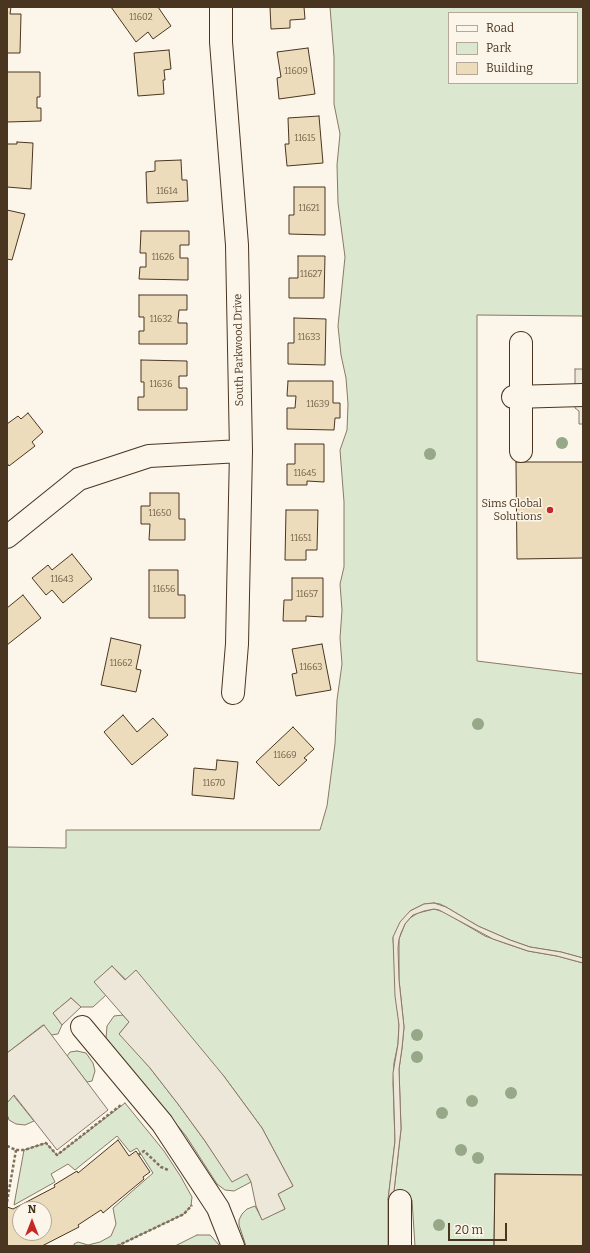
<!DOCTYPE html>
<style>
body{margin:0}
#map{position:relative;width:590px;height:1253px;overflow:hidden;background:#fbf6e9;font-family:Bitter,serif}
canvas{display:block}
.frame{position:absolute;inset:0;border:8px solid #4a3520;pointer-events:none}
.legend{position:absolute;left:448px;top:12px;width:130px;height:72px;box-sizing:border-box;background:#fbf6e9;border:1px solid #b4a999;margin:0;padding:5px 7px;list-style:none;font-size:12px;color:#4a3520}
.legend li{display:flex;align-items:center;gap:8px;height:20px}
.legend b{width:20px;border:1px solid #b4a999}
.north{position:absolute;left:12px;top:1201px;width:40px;height:40px;box-sizing:border-box;background:#fbf6e9;border:1px solid #b4a999;border-radius:50%;rotate:0deg;font-size:11px;font-weight:700;line-height:16px;text-align:center;color:#4a3520}
.north::after{content:'';display:block;margin:auto;width:14px;height:18px;background:#c62828;clip-path:polygon(50% 0,100% 100%,50% 72%,0 100%)}
.scale{position:absolute;left:448px;top:1223px;width:59px;height:18px;box-sizing:border-box;border:2px solid #4a3520;border-top:0;padding-left:5px;font-size:12px;line-height:14px;white-space:nowrap;color:#4a3520;-webkit-text-stroke:3px #fbf6e9;paint-order:stroke}
</style>
<div id="map">
<canvas width="590" height="1253"></canvas>
<div class="frame"></div>
<ul class="legend">
<li><b style="height:5px;background:#fbf6e9"></b>Road</li>
<li><b style="height:11px;background:#dce7d0"></b>Park</li>
<li><b style="height:11px;background:#ecdcbc"></b>Building</li>
</ul>
<div class="north">N</div>
<div class="scale">20 m</div>
</div>
<script>
const c = document.querySelector('canvas').getContext('2d');
c.lineJoin = 'round';
function fill(path, color) { c.fillStyle = color; c.fill(path, 'evenodd'); }
const shape = rows => new Path2D(rows.map(r => 'M' + r).join(''));
function stroke(path, color, width, dash) { c.strokeStyle = color; c.lineWidth = width; c.lineCap = dash ? 'butt' : 'round'; c.setLineDash(dash || []); c.stroke(path); }
function write(font, color, halo, rows, align = 'center') {
  c.font = font + ' Bitter,serif'; c.lineWidth = 3; c.setLineDash([]); c.textBaseline = 'middle'; c.strokeStyle = halo; c.fillStyle = color; for (const [text, x, y, turn = 0] of rows) {
    c.save(); c.translate(x, y); c.rotate((+turn || 0) * Math.PI / 180); c.textAlign = isNaN(turn) ? turn : align; if (halo) c.strokeText(text, 0, 0); c.fillText(text, 0, 0); c.restore();
  }
}
const green = shape([
 [330,7,583,7,583,316,477,315,477,661,583,674,583,958,561,952,530,947,510,940,478,926,446,907,440,904,434,903,424,904,410,911,393,938,399,1025,398,1044,394,1063,393,1083,395,1141,388,1200,388,1246,246,1246,239,1225,239,1220,242,1214,247,1209,255,1206,262,1219,285,1209,278,1194,293,1186,262,1128,223,1075,112,966,95,982,106,995,93,1007,81,1007,71,998,53,1013,62,1025,58,1034,51,1035,43,1025,7,1053,7,847,66,848,66,830,320,830,327,806,335,744,337,700,342,664,340,638,342,610,340,584,344,567,344,502,340,450,347,430,348,404,346,378,341,355,338,326,345,257,338,203,337,165,340,134,334,104,334,57,330,7],
 [449,13,577,13,577,83,449,83,449,13],
 [434,909,444,912,485,936,510,945,528,951,557,956,583,963,583,1175,495,1174,494,1246,415,1246,412,1200,393,1200,401,1129,399,1069,402,1048,404,1027,399,980,399,939,405,924,410,918,418,913,434,909],
 [123,1015,129,1022,120,1033,150,1068,178,1104,205,1141,232,1181,247,1173,251,1182,234,1191,225,1190,217,1184,186,1136,106,1038,107,1026,114,1016,123,1015],
 [77,1051,86,1053,93,1063,95,1071,92,1081,87,1082,67,1056,70,1052,77,1051],
 [13,1095,34,1121,25,1125,16,1124,9,1120,7,1114,7,1103,13,1095],
 [125,1103,164,1151,181,1177,192,1197,191,1206,184,1214,117,1246,74,1246,74,1244,78,1242,88,1245,100,1242,111,1236,116,1224,113,1208,153,1173,137,1148,130,1152,117,1136,75,1170,68,1164,51,1174,55,1182,14,1205,24,1150,46,1143,57,1155,125,1103],
 [197,1235,210,1235,220,1246,175,1246,197,1235]
]);
fill(green, '#dce7d0');
stroke(green, '#887966', 1);
const parking = shape([
 [575,369,583,369,583,424,579,424,579,411,575,408,575,369],
 [434,903,446,907,478,926,510,940,530,947,561,952,583,958,583,963,557,956,528,951,493,939,439,910,434,909,424,911,413,915,410,918,405,924,401,933,399,939,398,948,399,980,404,1027,402,1048,399,1069,401,1129,393,1200,388,1200,395,1141,393,1073,398,1044,399,1025,395,996,393,937,400,922,410,911,424,904,434,903],
 [112,966,125,980,136,970,223,1075,262,1128,293,1186,278,1194,285,1209,262,1220,256,1206,251,1182,247,1174,232,1182,205,1141,178,1104,150,1068,119,1034,129,1022,94,982,112,966],
 [71,998,81,1007,62,1025,53,1013,71,998],
 [44,1025,108,1110,57,1150,14,1095,7,1103,7,1053,44,1025]
]);
fill(parking, '#ede7d9');
stroke(parking, '#887966', 1);
const building = shape([
 [7,7,11,7,10,14,21,14,20,53,7,53,7,7],
 [111,7,141,7,142,8,143,7,158,7,171,26,153,39,148,32,136,42,111,7],
 [270,7,304,7,305,19,290,20,290,28,271,29,270,7],
 [308,48,315,94,279,99,277,78,281,77,277,52,308,48],
 [169,50,171,69,164,70,165,80,163,80,164,94,138,96,134,53,169,50],
 [7,72,40,72,40,97,37,97,37,108,41,108,41,121,7,122,7,72],
 [319,116,323,163,287,166,285,144,289,144,288,118,319,116],
 [17,142,33,143,31,189,7,187,7,144,17,144,17,142],
 [181,160,182,180,187,180,188,201,147,203,146,172,155,171,155,161,181,160],
 [294,187,325,187,325,235,289,234,289,215,294,215,294,187],
 [7,210,25,214,12,260,7,259,7,210],
 [141,231,189,231,189,245,180,245,180,258,188,258,188,280,139,279,140,267,146,267,146,253,140,253,141,231],
 [298,256,325,256,324,298,289,298,289,278,298,278,298,256],
 [139,295,187,295,187,310,179,310,178,320,178,323,187,323,187,344,139,344,139,331,144,331,144,317,139,317,139,295],
 [294,318,326,319,325,365,288,364,288,343,294,343,294,318],
 [141,360,187,361,187,376,179,376,179,388,187,388,187,410,138,410,138,397,144,397,144,382,141,382,141,360],
 [288,381,333,381,333,403,340,403,340,418,335,418,334,430,287,429,287,408,295,408,296,396,287,396,288,381],
 [28,413,43,432,32,442,35,446,9,466,7,463,7,424,18,416,21,419,28,413],
 [295,444,324,444,324,482,307,481,307,485,287,485,287,464,295,464,295,444],
 [516,462,583,462,583,558,517,559,516,462],
 [150,493,179,493,179,519,185,519,185,540,149,540,150,524,141,524,141,506,150,506,150,493],
 [286,510,318,510,317,550,306,550,306,560,285,560,286,510],
 [72,554,92,579,63,603,52,590,46,595,32,578,48,565,52,570,72,554],
 [149,570,178,570,178,595,185,595,185,618,149,618,149,570],
 [292,578,323,578,323,617,306,616,306,621,283,621,284,600,292,600,292,578],
 [23,595,41,618,7,645,7,608,23,595],
 [111,638,141,645,136,669,141,670,136,692,101,685,111,638],
 [322,644,331,690,296,696,292,674,297,673,292,649,322,644],
 [123,715,137,732,153,718,168,735,132,765,104,732,123,715],
 [293,727,314,749,304,758,307,760,279,786,256,762,293,727],
 [217,760,238,762,234,799,192,795,194,768,216,770,217,760],
 [118,1140,129,1156,136,1151,150,1172,143,1177,144,1179,103,1213,101,1210,78,1225,79,1227,42,1246,7,1246,7,1207,13,1209,55,1187,54,1185,77,1171,78,1173,118,1140],
 [20,1209,44,1209,44,1233,20,1233,20,1209],
 [495,1174,583,1175,583,1246,494,1246,495,1174]
]);
fill(building, '#ecdcbc');
stroke(building, '#4a3520', 1);
const minor = shape([
 [221,7,221,42,237,245,241,451,237,644,233,693],
 [521,343,521,451],
 [513,397,583,395],
 [7,537,79,479,149,456,241,451],
 [82,1027,162,1123,218,1208,233,1246],
 [400,1246,400,1201]
]);
stroke(minor, '#4a3520', 24);
stroke(shape([
 [7,1146,16,1150,24,1150,46,1143,57,1155,121,1105],
 [138,1155,144,1151,161,1167,168,1170],
 [7,1202,16,1150],
 [117,1246,184,1214,192,1205]
]), '#7f6f5c', 2.5, [3, 2]);
stroke(minor, '#fbf6e9', 22);
c.fillStyle = '#96a887';
for (const [x, y] of [
 [562,443],
 [430,454],
 [478,724],
 [417,1035],
 [417,1057],
 [511,1093],
 [472,1101],
 [442,1113],
 [461,1150],
 [478,1158],
 [439,1225]
]) { c.beginPath(); c.arc(x, y, 6, 0, 2 * Math.PI); c.fill(); }
for (const [x, y, r, color] of [
 [550,510,4,"#c62828"]
]) { const dot = new Path2D(); dot.arc(x, y, r, 0, 2 * Math.PI); c.fillStyle = color; c.fill(dot); stroke(dot, '#fbf6e9', 1.5); }
write('9px', '#725f47', null, [
 ["11602",141,17],
 ["11609",296,71],
 ["11615",305,138],
 ["11614",167,191],
 ["11621",309,208],
 ["11626",163,257],
 ["11627",311,274],
 ["11632",161,319],
 ["11633",309,337],
 ["11636",161,384],
 ["11639",318,404],
 ["11645",305,473],
 ["11650",160,513],
 ["11651",301,538],
 ["11643",62,579],
 ["11656",164,589],
 ["11657",307,594],
 ["11662",121,663],
 ["11663",311,667],
 ["11669",285,755],
 ["11670",214,783]
]);
write('11px', '#4a3520', '#fbf6e9', [
 ["South Parkwood Drive",239,350,-91]
]);
write('11px', '#4a3520', '#fbf6e9', [
 ["Sims Global",542,504],
 ["Solutions",542,517]
], 'right');
</script>
